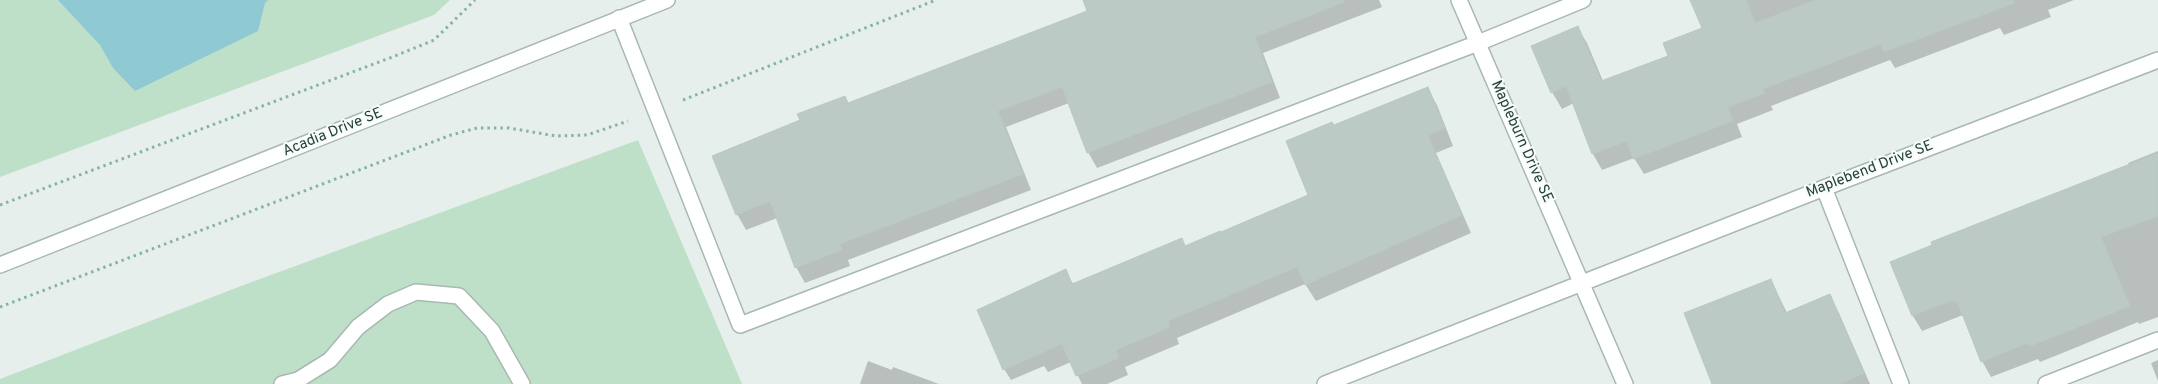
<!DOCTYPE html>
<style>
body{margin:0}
canvas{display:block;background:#e6efeb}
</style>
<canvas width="2158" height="384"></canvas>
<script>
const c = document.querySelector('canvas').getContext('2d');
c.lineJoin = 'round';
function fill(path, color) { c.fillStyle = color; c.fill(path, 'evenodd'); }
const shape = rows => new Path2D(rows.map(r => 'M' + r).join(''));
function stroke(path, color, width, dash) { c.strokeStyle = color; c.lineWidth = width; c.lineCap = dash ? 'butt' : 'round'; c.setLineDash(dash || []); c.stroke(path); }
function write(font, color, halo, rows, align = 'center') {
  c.font = font + ' Overpass,sans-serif'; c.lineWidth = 4; c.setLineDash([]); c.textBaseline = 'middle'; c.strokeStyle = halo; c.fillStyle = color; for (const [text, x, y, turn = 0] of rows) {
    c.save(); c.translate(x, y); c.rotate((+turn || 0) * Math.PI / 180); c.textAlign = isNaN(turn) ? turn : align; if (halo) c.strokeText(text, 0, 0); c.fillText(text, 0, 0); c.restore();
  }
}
fill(shape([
 [0,0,450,0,434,15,0,177],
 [638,140,742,384,0,384,0,379,241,286]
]), '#bfe0c8');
fill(shape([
 [58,0,268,0,265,3,258,31,135,91,113,68,100,45]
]), '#8ec9d4');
fill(shape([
 [1096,0,1379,0,1382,7,1263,53,1280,98,1097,168,1088,152,1069,103,1006,127,1031,190,848,260,850,266,805,283,796,267,777,218,746,230,737,214,714,156,1089,12],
 [1691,0,2074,0,2048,10,2051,17,2004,35,2000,28,1895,68,1890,60,1771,106,1773,110,1737,124,1742,137,1644,174,1634,158,1602,170,1593,154,1574,103,1562,109,1552,92,1577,27,1587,43,1603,81,1670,56,1703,29],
 [1427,88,1437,105,1453,146,1436,153,1471,233,1316,301,1305,284,1177,338,1179,344,1125,367,1128,375,1107,384,1082,384,1071,362,1048,372,1044,366,1011,380,1001,364,1065,271,1074,285,1221,234,1310,196,1333,126],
 [2158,151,2158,317,2139,324,2138,322,2065,352,2040,362,2038,359,1991,377,1982,361,1963,315,1922,331,1913,316,1892,262,2130,166,2128,163],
 [1771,280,1787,313,1829,295,1838,311,1870,384,1715,384],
 [2158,360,2158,381,2151,363],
 [868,361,892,370,893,367,939,384,860,384]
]), '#0003');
const building = shape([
 [1083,0,1344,0,1344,2,1255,37,1272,82,1087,153,1062,87,998,111,1023,174,840,244,842,250,795,268,770,201,736,215,712,156,800,120,797,114,845,96,848,103,1087,11,1083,0],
 [1690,0,1746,0,1755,23,1815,0,2013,0,2014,3,1884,52,1881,44,1763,89,1764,93,1728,107,1733,121,1633,159,1627,141,1592,154,1566,86,1551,93,1531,46,1578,26,1601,81,1668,56,1663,43,1702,28,1690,0],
 [1428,87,1445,128,1428,136,1462,215,1305,285,1297,267,1168,321,1170,327,1116,350,1119,358,1076,376,1062,344,1003,370,977,310,1066,269,1072,284,1182,238,1185,246,1220,231,1221,232,1308,195,1286,141,1332,122,1334,125,1428,87],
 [2158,153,2158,216,2101,237,2130,306,2056,336,2030,346,2028,343,1981,362,1957,301,1954,302,1953,300,1912,316,1890,262,1932,245,1931,242,2158,153],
 [1771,279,1785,313,1830,294,1864,373,1840,384,1712,384,1684,313,1771,279]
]);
fill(building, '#bbcac4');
stroke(building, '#b8c9c2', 1);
const service = shape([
 [619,18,740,325,1478,43,1583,0],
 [1824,188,1901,384],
 [282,384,298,380,330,360,358,327,388,304,416,292,459,296,492,331,522,384],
 [2046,384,2158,340]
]);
const minor = shape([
 [1459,0,1625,384],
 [1325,384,1824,188,2158,60]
]);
const tertiary = shape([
 [0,265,667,0]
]);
stroke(service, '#a8b8b2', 18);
stroke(minor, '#a8b8b2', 18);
stroke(tertiary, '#a8b8b2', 18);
stroke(shape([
 [683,100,936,0],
 [0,205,395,56,434,40,475,0],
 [0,307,451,135,477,128,509,128,556,136,587,135,628,121]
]), '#86b3a5', 3, [2.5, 4]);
stroke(service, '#fff', 15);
stroke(minor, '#fff', 15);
stroke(tertiary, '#fff', 15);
write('15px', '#24423a', '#f7fbf9', [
 ["Acadia Drive SE",333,133,-22],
 ["Mapleburn Drive SE",1521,142,66],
 ["Maplebend Drive SE",1870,170,-21]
]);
</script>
